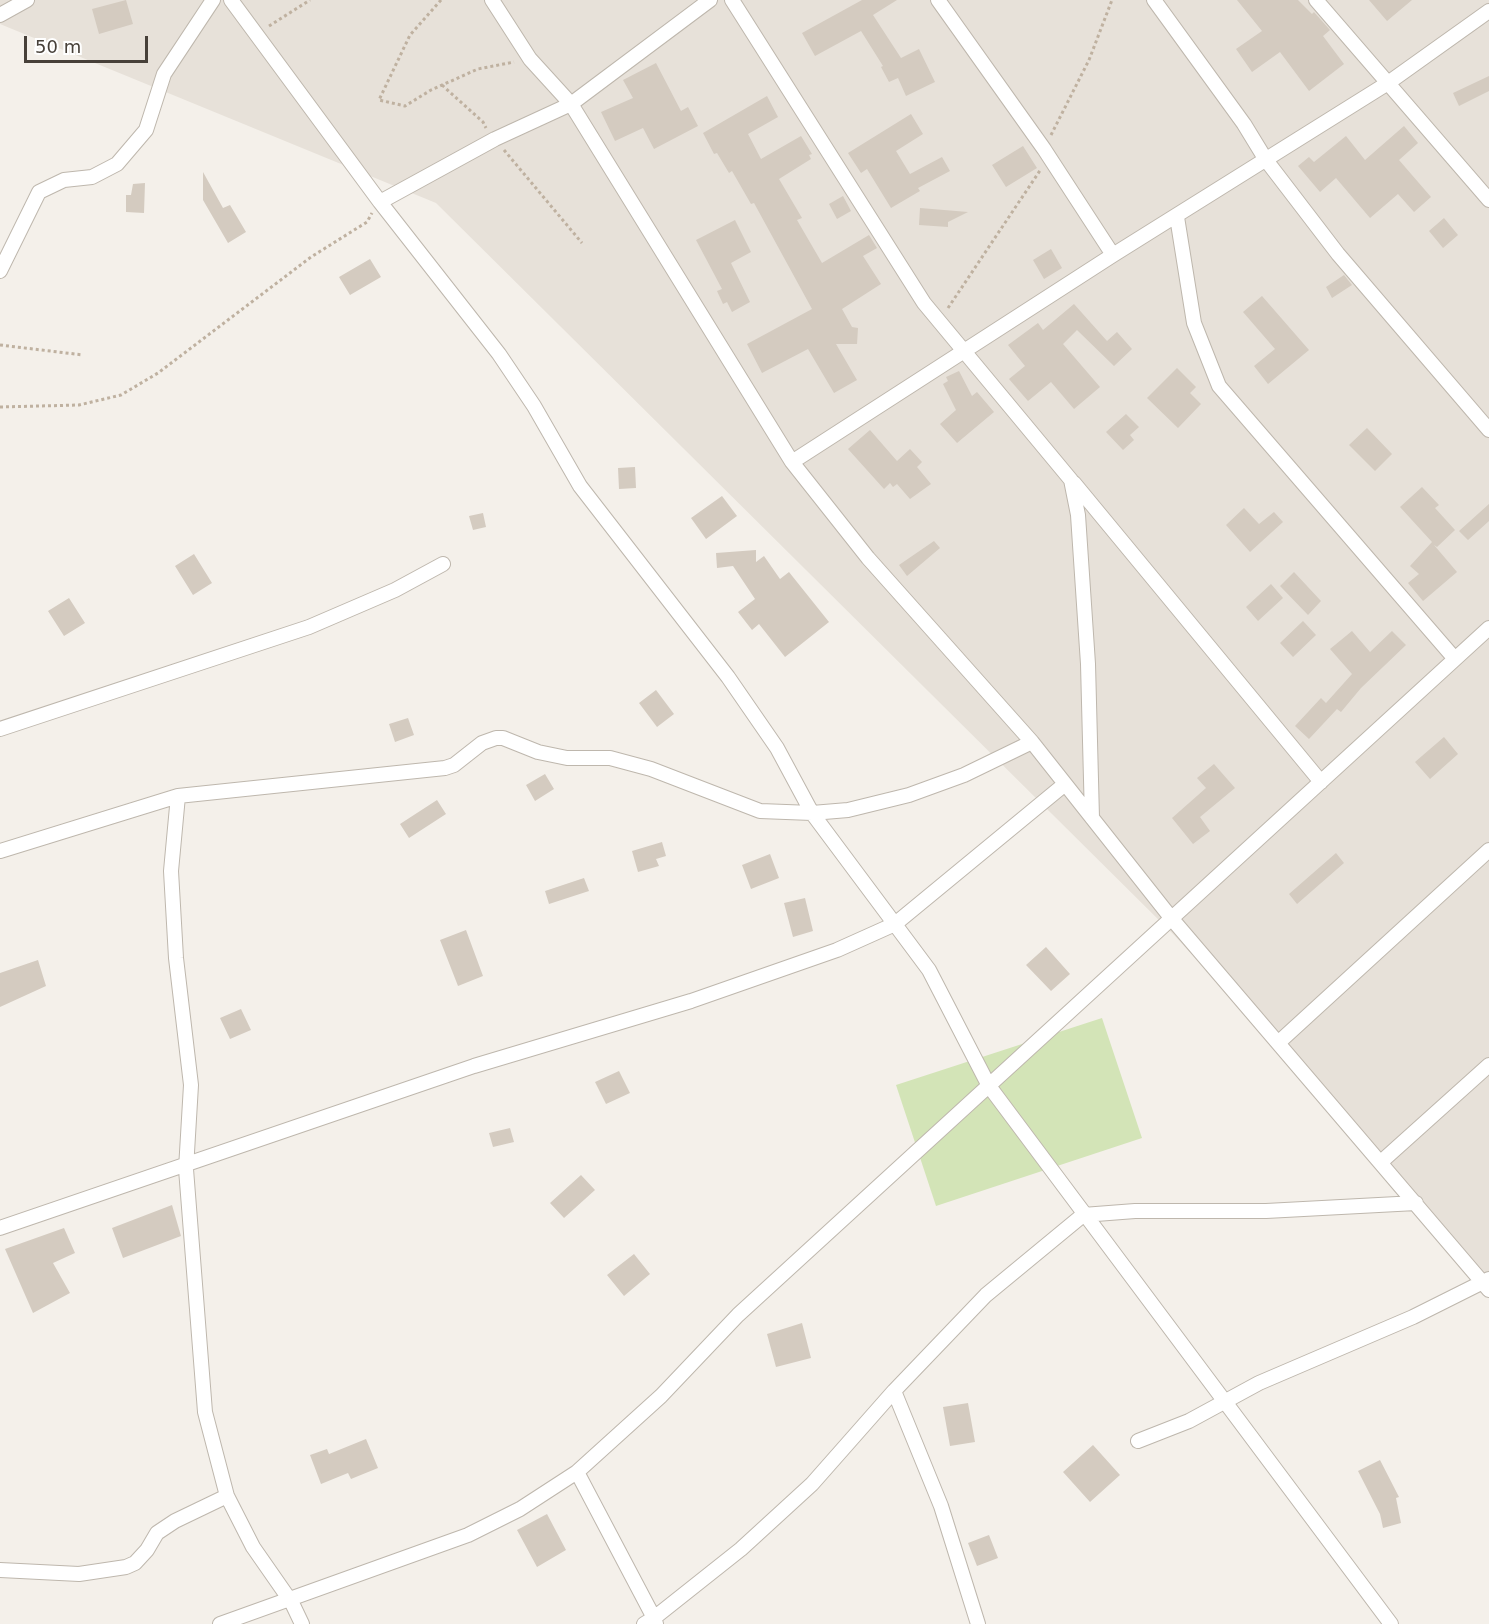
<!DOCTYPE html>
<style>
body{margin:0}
#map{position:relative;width:1489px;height:1624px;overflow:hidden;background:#f4f0ea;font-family:"DejaVu Sans",sans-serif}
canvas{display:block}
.scale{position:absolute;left:24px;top:36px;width:124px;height:27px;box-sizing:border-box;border:3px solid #474039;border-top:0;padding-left:8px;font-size:18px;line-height:21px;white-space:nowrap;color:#474039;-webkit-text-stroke:4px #fff;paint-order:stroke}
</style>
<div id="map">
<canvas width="1489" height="1624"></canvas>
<div class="scale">50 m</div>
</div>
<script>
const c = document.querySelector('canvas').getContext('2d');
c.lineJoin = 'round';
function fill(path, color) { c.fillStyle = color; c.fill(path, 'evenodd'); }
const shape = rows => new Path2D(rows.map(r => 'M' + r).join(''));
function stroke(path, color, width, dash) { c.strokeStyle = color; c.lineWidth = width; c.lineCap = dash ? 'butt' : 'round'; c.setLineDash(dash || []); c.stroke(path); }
fill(shape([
 [0,0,1489,0,1489,1285,1380,1159,1174,935,436,203,0,24]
]), '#e7e1d9');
fill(shape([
 [1102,1018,1142,1138,936,1206,896,1085]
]), '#d3e4b7');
fill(shape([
 [126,0,133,24,99,34,92,9],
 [862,0,897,0,873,15,901,58,919,49,935,82,906,96,898,78,889,82,881,67,883,66,861,31,815,56,802,33],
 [1237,0,1298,0,1312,14,1314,12,1330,30,1323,36,1344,64,1309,91,1280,52,1252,72,1236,49,1262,31],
 [1369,0,1412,0,1387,21],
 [656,63,681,111,688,107,698,126,654,149,643,128,615,141,601,112,633,98,623,80],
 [1489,76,1489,91,1459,106,1453,93],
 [767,96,778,117,748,134,761,159,801,136,812,154,809,155,811,159,779,179,802,218,797,220,822,263,869,235,877,248,863,256,881,284,842,309,852,327,858,328,857,344,836,344,857,380,834,393,808,349,762,373,747,344,812,309,754,203,751,204,732,171,729,173,717,153,714,154,703,133],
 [911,114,923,134,896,151,910,174,942,157,950,171,918,188,920,191,891,208,867,169,861,173,848,153],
 [1404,126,1418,143,1399,160,1431,197,1414,212,1398,194,1370,218,1336,178,1320,192,1298,166,1309,157,1314,162,1346,136,1365,160],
 [1023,146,1037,168,1006,187,992,165],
 [203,172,223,208,230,205,246,232,228,243,203,200],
 [145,183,144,213,126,212,126,195,131,195,133,184],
 [843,196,851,211,837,219,829,204],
 [920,208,968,212,948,222,948,227,919,225],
 [1444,218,1458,235,1443,248,1429,231],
 [735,220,751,252,731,263,750,302,732,312,727,302,723,304,717,291,722,289,696,240],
 [1051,249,1062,268,1044,279,1033,260],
 [370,259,381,277,350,295,339,277],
 [1344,275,1352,285,1332,298,1326,287],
 [1262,296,1309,350,1268,384,1254,366,1275,349,1243,312],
 [1074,304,1107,341,1117,332,1132,349,1114,366,1077,330,1063,344,1100,387,1074,409,1051,382,1028,401,1009,379,1025,366,1008,345,1038,323,1043,330],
 [1177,368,1196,387,1190,393,1201,404,1178,428,1147,398],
 [959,371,972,396,977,392,994,412,957,443,940,424,956,410,943,384,948,381,946,377],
 [1126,414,1139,427,1130,435,1134,440,1123,450,1106,432],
 [1367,428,1392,454,1375,471,1349,445],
 [870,430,897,461,910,449,922,462,917,467,931,484,910,499,897,484,893,487,890,483,884,489,848,449],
 [635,467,636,488,619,489,618,468],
 [1422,487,1439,505,1435,508,1455,530,1437,547,1434,545,1457,572,1423,601,1408,583,1419,574,1410,566,1432,542,1400,507],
 [722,496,737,516,706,539,691,518],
 [1489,504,1489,521,1468,540,1459,531],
 [1244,508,1259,524,1274,512,1283,522,1250,552,1226,525],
 [483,513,486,527,473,530,469,516],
 [934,541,940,548,907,576,899,565],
 [756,550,756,562,764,556,780,579,789,572,829,622,785,657,759,624,752,630,738,612,755,599,733,566,717,568,716,553],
 [194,554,212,583,193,595,175,566],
 [1294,572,1321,601,1308,615,1280,586],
 [1271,584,1283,598,1258,621,1246,607],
 [69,598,85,623,64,636,48,611],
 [1303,621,1316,635,1293,657,1280,643],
 [1352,631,1370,652,1392,631,1406,645,1361,688,1341,712,1337,709,1309,739,1295,726,1321,698,1326,703,1352,674,1330,649],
 [656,690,674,714,657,727,639,703],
 [408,718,414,735,395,742,389,724],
 [1444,737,1458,754,1430,779,1415,762],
 [1214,764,1235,788,1200,817,1210,831,1193,844,1172,818,1206,788,1197,778],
 [545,774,554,789,535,801,526,785],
 [437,800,446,814,409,838,400,824],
 [662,842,666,856,656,859,659,866,638,872,632,851],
 [1336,853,1344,863,1297,904,1289,894],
 [770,854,779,878,751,889,742,865],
 [584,878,589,891,549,904,545,891],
 [805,898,813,931,793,937,784,903],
 [466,930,483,976,458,986,440,940],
 [1046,947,1070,974,1051,991,1026,965],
 [38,960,46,986,0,1007,0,973],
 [241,1009,251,1030,230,1039,220,1018],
 [619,1071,630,1093,606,1104,595,1082],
 [510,1128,514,1142,493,1147,489,1133],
 [581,1175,595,1190,564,1218,550,1203],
 [172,1205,181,1236,123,1258,112,1228],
 [64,1228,75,1253,53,1263,70,1293,33,1313,5,1249],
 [634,1254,650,1274,624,1296,607,1275],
 [802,1323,811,1358,776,1367,767,1334],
 [968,1403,975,1442,950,1446,943,1407],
 [366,1439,378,1468,351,1479,348,1473,321,1484,310,1455,327,1449,329,1454],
 [1093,1445,1120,1475,1090,1502,1063,1472],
 [1380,1460,1399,1497,1396,1498,1401,1523,1383,1528,1380,1514,1358,1471],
 [547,1514,566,1550,537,1567,517,1530],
 [989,1535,998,1558,977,1566,968,1543]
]), '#d4cbc0');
const street = shape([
 [231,0,380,202,499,354,534,406,580,486,728,677,777,748,812,813,929,970,989,1086,1391,1624],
 [492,0,530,59,571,104,792,462,868,558,1032,742,1172,919,1489,1290],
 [732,0,924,303,1071,480,1078,515,1088,664,1092,818],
 [938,0,1044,149,1113,255],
 [1154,0,1244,124,1266,160,1338,254,1489,430],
 [1316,0,1489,200],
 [0,15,27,0],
 [380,202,495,139,571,104,710,0],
 [1177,217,1194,323,1219,386,1455,659],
 [0,271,39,192,64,180,92,177,117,164,146,130,164,74,213,0],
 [792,462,1113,255,1388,83,1489,11],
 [1074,483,1321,782],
 [0,729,309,627,395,590,443,564],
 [178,796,171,871,176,958,191,1085,186,1169,205,1412,227,1496,253,1547,292,1603,302,1624],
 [0,851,178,796,445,768,454,765,482,743,496,738,503,738,538,752,567,758,610,758,651,769,760,811,812,813,848,810,909,795,964,775,1032,742],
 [1278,1043,1489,850],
 [1381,1162,1489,1065],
 [0,1228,474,1066,691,1001,837,950,895,924,1065,784],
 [894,1391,941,1506,978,1624],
 [1138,1441,1189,1421,1259,1383,1413,1317,1489,1279],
 [0,1570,79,1574,126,1567,135,1563,147,1550,157,1533,175,1521,227,1496],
 [220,1624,468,1535,520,1509,577,1472],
 [644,1624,654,1618,577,1472,661,1396,738,1315,1489,628],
 [656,1624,654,1618,741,1549,812,1484,894,1391,986,1295,1083,1215,1135,1211,1266,1211,1416,1203]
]);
stroke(street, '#beb7ad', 16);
stroke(shape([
 [441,0,410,35,379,100,405,106,431,90,478,69,514,62],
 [269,26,310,0],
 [442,85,483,122,486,128],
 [1051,135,1089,60,1112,0],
 [504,150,582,243],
 [948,308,1041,169],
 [0,345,83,355],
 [0,407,79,405,121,395,158,373,311,257,367,222,372,213]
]), '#bfb1a0', 3, [3, 3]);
stroke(street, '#fff', 14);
</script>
